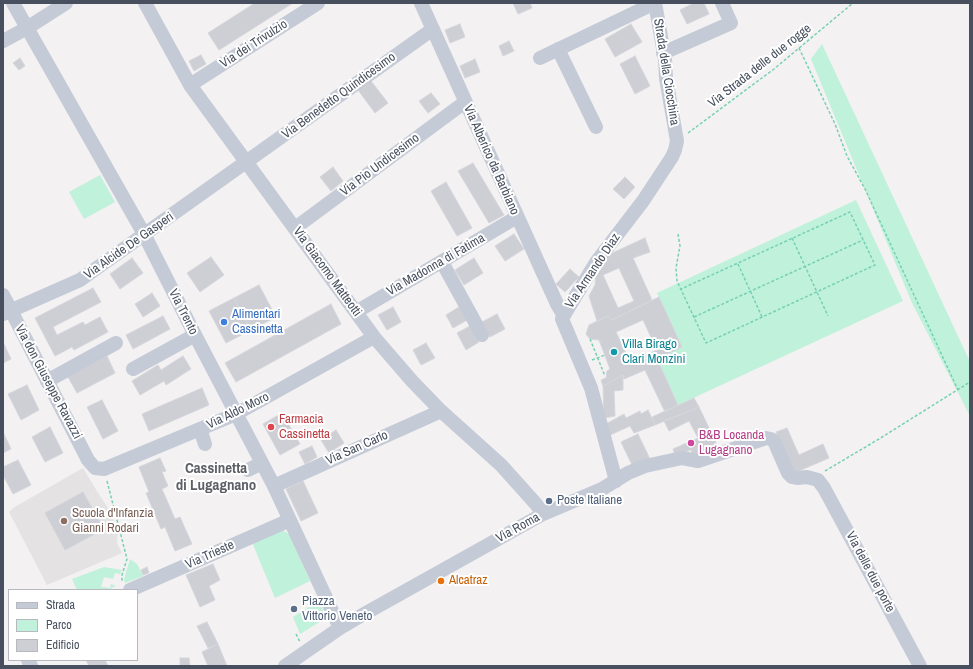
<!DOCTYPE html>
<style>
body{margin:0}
#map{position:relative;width:973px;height:669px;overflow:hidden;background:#f3f1f1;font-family:"Archivo Narrow",sans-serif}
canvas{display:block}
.frame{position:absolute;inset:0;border:4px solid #48505f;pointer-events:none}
.legend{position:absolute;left:8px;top:589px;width:130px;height:72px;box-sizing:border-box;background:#fff;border:1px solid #b6b9bf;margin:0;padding:5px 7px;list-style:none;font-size:12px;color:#48505f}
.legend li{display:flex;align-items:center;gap:8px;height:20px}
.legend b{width:20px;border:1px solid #b6b9bf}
</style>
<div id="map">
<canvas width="973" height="669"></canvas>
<div class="frame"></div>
<ul class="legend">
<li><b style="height:5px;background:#c4cad6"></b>Strada</li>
<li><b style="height:11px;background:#bff1db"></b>Parco</li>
<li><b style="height:11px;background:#cdcfd5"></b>Edificio</li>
</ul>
</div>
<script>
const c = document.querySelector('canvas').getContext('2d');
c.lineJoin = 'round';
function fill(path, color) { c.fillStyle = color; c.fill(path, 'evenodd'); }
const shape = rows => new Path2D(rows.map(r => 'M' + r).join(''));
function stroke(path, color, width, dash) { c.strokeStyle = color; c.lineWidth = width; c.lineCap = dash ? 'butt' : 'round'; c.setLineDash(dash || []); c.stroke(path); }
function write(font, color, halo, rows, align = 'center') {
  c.font = font + ' "Archivo Narrow",sans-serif'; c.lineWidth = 4; c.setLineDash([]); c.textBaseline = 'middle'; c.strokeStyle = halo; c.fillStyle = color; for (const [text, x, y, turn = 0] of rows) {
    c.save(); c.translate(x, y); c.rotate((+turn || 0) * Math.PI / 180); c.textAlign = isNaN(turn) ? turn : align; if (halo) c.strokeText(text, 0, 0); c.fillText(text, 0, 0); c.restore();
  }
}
fill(shape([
 [83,468,95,488,108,508,118,529,117,543,122,553,47,585,9,512,13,508]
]), '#e4e2e3');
fill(shape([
 [822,44,970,362,970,416,912,303,811,59],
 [100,175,115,202,84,219,69,192],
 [856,200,903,301,678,405,657,359,682,347,657,293],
 [282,530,289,534,310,581,275,598,252,542],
 [130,559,137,564,143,576,125,583,124,579],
 [104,567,122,570,120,574,115,573,113,579,104,577,101,587,110,588,111,584,116,586,107,590,77,590,72,579],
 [319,601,326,618,300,634,293,617]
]), '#bff1db');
const building = shape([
 [255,3,293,3,219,50,208,33,255,3],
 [513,3,530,3,532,8,518,14,513,3],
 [694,3,704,3,709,14,687,24,680,10,694,3],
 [460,24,465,37,450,43,445,30,460,24],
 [631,24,642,42,615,57,605,39,631,24],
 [509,41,514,51,503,56,499,46,509,41],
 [201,55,206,64,194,71,189,61,201,55],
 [635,56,650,86,635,94,620,64,635,56],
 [20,58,25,66,19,70,13,63,20,58],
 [475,59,480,72,465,78,460,66,475,59],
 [371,81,388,103,375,113,358,90,371,81],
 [431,93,440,104,428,113,419,101,431,93],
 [473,163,504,215,489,223,458,171,473,163],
 [333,167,343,181,331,191,320,177,333,167],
 [625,177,635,187,624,199,613,189,625,177],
 [446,182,472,228,457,236,431,191,446,182],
 [514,234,524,249,505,261,495,246,514,234],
 [645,238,650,252,633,258,652,300,612,320,608,316,597,321,589,296,595,285,596,273,610,254,645,238],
 [619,268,634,301,618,308,603,275,619,268],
 [211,257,224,275,200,292,187,273,211,257],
 [132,258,143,273,120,289,110,274,132,258],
 [474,258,483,273,464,285,455,270,474,258],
 [570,269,579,277,565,292,556,284,570,269],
 [259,285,276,317,251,330,234,298,259,285],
 [93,288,101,302,53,327,57,335,83,322,85,325,100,317,108,332,74,350,72,347,55,356,35,318,93,288],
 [152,293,160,306,143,317,135,304,152,293],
 [659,297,682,347,657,359,678,405,665,412,645,370,624,379,623,375,603,386,601,380,606,378,607,371,610,369,599,340,590,339,586,334,589,325,608,316,612,320,659,297],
 [643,320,657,350,630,362,616,332,643,320],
 [234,298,251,330,226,343,209,311,234,298],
 [331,304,341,324,236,382,225,363,331,304],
 [393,307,401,322,387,330,378,315,393,307],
 [459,307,467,320,453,328,446,315,459,307],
 [497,314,505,329,490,337,482,322,497,314],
 [163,316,170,329,133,349,126,335,163,316],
 [470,326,479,342,466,350,457,333,470,326],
 [3,342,11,359,3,363,3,342],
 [426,343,435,358,421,365,413,350,426,343],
 [107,356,115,373,77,393,68,377,107,356],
 [183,356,191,369,166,385,164,381,140,395,132,381,158,365,161,370,183,356],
 [623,375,623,390,614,391,615,416,604,418,603,386,623,375],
 [27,385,39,410,21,420,8,394,27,385],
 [202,388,209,405,149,431,142,414,202,388],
 [694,398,699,407,655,425,652,417,694,398],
 [102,400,118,431,103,439,87,407,102,400],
 [699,407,719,449,694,459,691,450,675,455,673,449,698,438,689,421,669,431,664,421,699,407],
 [648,410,655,425,634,433,630,426,608,436,606,424,624,414,626,418,640,411,641,414,648,410],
 [282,413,300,444,280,455,263,424,282,413],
 [50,427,63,453,45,462,32,437,50,427],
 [787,428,799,455,823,444,829,458,794,473,776,432,787,428],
 [336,430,344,443,329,453,321,440,336,430],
 [3,432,11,449,3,453,3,432],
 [638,434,650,459,633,467,621,442,638,434],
 [312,446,317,457,305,464,299,452,312,446],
 [160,458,166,471,162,472,168,486,162,489,175,519,180,517,192,544,175,551,165,527,161,529,146,493,149,492,139,467,160,458],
 [18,460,31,485,13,494,3,475,3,467,18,460],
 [303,481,318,513,301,521,286,489,303,481],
 [83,492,104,529,65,550,45,513,83,492],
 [213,564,220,580,209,586,215,600,200,607,186,575,213,564],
 [147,567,149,573,143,575,141,570,147,567],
 [207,622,218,644,208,648,197,626,207,622],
 [218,644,227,666,208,666,202,652,218,644],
 [180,658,189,658,190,666,180,666,180,658],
 [86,660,105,660,108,666,89,666,86,660]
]);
fill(building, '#cdcfd5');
stroke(building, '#d5d6dc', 1);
stroke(shape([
 [799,48,835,124,847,156,865,189,958,390],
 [688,133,774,69,853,3],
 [678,234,680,246,676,268,677,281,706,343,875,265,850,212,681,289],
 [792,238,828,316],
 [738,264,762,317],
 [694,317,863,240],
 [590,339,605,376],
 [592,360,605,355],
 [825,471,879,439,970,382],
 [107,481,127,559,122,575,122,582],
 [296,634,300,642]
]), '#76d0b3', 1.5, [3, 2]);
stroke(shape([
 [13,3,144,234,195,335,274,486,340,628],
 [145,3,190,85,374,337,412,381,441,411,501,465,536,504,543,514],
 [421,3,557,304,561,311,565,314],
 [3,41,27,28,66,3],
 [558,49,596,127],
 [663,53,731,23,722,3],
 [540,58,655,3],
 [190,85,318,3],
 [295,228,465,102],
 [442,262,482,335],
 [3,295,88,460,95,468],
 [356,312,517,217],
 [3,314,80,280,433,29],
 [133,369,195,335],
 [47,381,116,343],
 [200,429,205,444],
 [95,468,104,469,236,414,374,337],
 [248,470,262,463],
 [616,481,591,388,562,319,564,315,597,261,643,201,672,157,675,150,677,141,666,78,665,59,655,3],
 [274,486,441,411],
 [130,590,290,520],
 [28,660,31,666],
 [285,666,340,628,357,618,543,514,602,489,628,473,645,466,682,458,698,461,766,438,771,439,774,441,788,473,792,477,797,478,807,477,818,480,824,488,920,666]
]), '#c4cad6', 14);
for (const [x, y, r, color] of [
 [224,322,4,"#3f7fe0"],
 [614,352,4,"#0f9aa8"],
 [271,427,4,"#e0444e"],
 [691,443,4,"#d1479c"],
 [549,501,4,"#5c6f8a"],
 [64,521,4,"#8d6e63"],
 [441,581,4,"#e8710a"],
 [294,609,4,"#5c6f8a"]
]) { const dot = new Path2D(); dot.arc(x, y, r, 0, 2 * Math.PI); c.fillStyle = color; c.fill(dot); stroke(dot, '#fff', 1.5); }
write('13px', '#48505f', '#fff', [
 ["Via dei Trivulzio",254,44,-33],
 ["Via Strada delle due rogge",760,66,-38],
 ["Strada della Ciocchina",666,72,81],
 ["Via Benedetto Quindicesimo",339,96,-36],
 ["Via Alberico da Barbiano",491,160,66],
 ["Via Pio Undicesimo",380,165,-37],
 ["Via Alcide De Gasperi",129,246,-35],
 ["Via Madonna di Fatima",436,265,-30],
 ["Via Armando Diaz",593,271,-56],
 ["Via Giacomo Matteotti",327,272,54],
 ["Via Trento",183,312,63],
 ["Via don Giuseppe Ravazzi",48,382,62],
 ["Via Aldo Moro",238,411,-26],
 ["Via San Carlo",357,448,-24],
 ["Via Roma",518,528,-29],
 ["Via Trieste",210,555,-24],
 ["Via delle due porte",870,572,62]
]);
write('13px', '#366cbe', '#fff', [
 ["Alimentari",232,315],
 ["Cassinetta",232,330]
], 'left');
write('13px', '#0d838f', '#fff', [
 ["Villa Birago",622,345],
 ["Clari Monzini",622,360]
], 'left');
write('13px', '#be3a42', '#fff', [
 ["Farmacia",279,420],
 ["Cassinetta",279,435]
], 'left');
write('13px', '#b23c85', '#fff', [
 ["B&B Locanda",699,436],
 ["Lugagnano",699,451]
], 'left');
write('13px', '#4e5e75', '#fff', [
 ["Poste Italiane",557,501],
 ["Piazza",302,602],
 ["Vittorio Veneto",302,617]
], 'left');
write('13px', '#785e54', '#fff', [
 ["Scuola d'Infanzia",72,514],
 ["Gianni Rodari",72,529]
], 'left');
write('13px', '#c56008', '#fff', [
 ["Alcatraz",449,581]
], 'left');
write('bold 15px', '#5d5f66', '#fff', [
 ["Cassinetta",216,469],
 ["di Lugagnano",216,486]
]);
</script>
